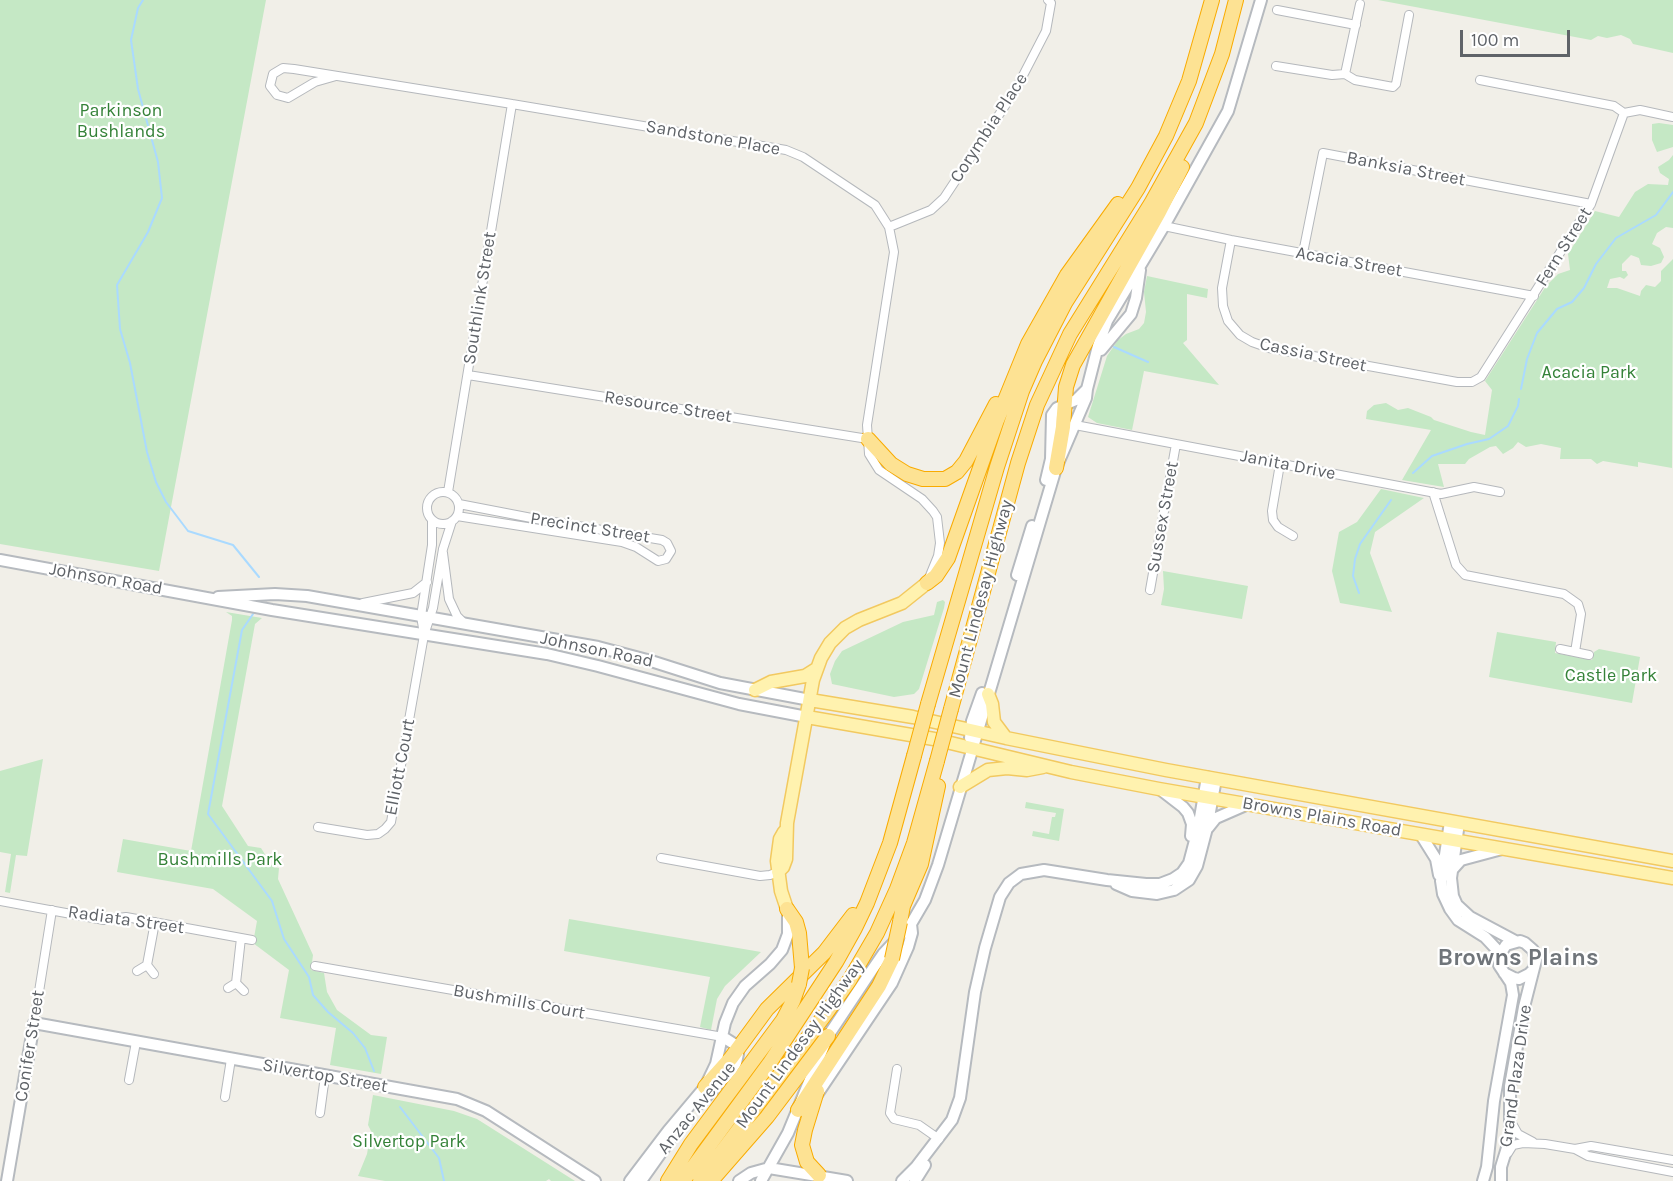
<!DOCTYPE html>
<style>
body{margin:0}
#map{position:relative;width:1673px;height:1181px;overflow:hidden;background:#f1efe8;font-family:Karla,sans-serif}
canvas{display:block}
.scale{position:absolute;left:1460px;top:30px;width:110px;height:27px;box-sizing:border-box;border:3px solid #5f6368;border-top:0;padding-left:8px;font-size:18px;line-height:21px;white-space:nowrap;color:#5f6368;-webkit-text-stroke:4px #fff;paint-order:stroke}
</style>
<div id="map">
<canvas width="1673" height="1181"></canvas>
<div class="scale">100 m</div>
</div>
<script>
const c = document.querySelector('canvas').getContext('2d');
c.lineJoin = 'round';
function fill(path, color) { c.fillStyle = color; c.fill(path, 'evenodd'); }
const shape = rows => new Path2D(rows.map(r => 'M' + r).join(''));
function stroke(path, color, width, dash) { c.strokeStyle = color; c.lineWidth = width; c.lineCap = dash ? 'butt' : 'round'; c.setLineDash(dash || []); c.stroke(path); }
function write(font, color, halo, rows, align = 'center') {
  c.font = font + ' Karla,sans-serif'; c.lineWidth = 4.5; c.setLineDash([]); c.textBaseline = 'middle'; c.strokeStyle = halo; c.fillStyle = color; for (const [text, x, y, turn = 0] of rows) {
    c.save(); c.translate(x, y); c.rotate((+turn || 0) * Math.PI / 180); c.textAlign = isNaN(turn) ? turn : align; if (halo) c.strokeText(text, 0, 0); c.fillText(text, 0, 0); c.restore();
  }
}
fill(shape([
 [0,0,266,0,159,571,0,544],
 [1378,0,1673,0,1673,53,1633,44,1630,39,1621,35,1607,38,1598,36,1591,40],
 [1659,123,1673,125,1673,147,1657,152,1652,140,1652,124],
 [1673,155,1673,228,1666,227,1657,233,1652,244,1660,248,1664,257,1661,263,1651,266,1641,265,1639,258,1631,255,1622,264,1622,271,1626,271,1628,275,1624,279,1620,277,1610,279,1607,288,1617,288,1640,296,1641,291,1646,285,1655,287,1661,281,1661,271,1673,259,1672,468,1638,462,1638,467,1603,461,1597,464,1591,459,1560,459,1561,448,1541,444,1526,447,1518,442,1513,448,1503,454,1496,446,1490,447,1469,459,1465,464,1438,464,1444,487,1402,480,1431,430,1366,419,1367,411,1374,405,1386,403,1398,410,1408,408,1431,417,1434,420,1471,432,1485,435,1492,390,1485,381,1546,286,1558,274,1570,270,1568,254,1595,211,1619,217,1635,192,1648,184,1668,185,1669,179,1660,173,1658,167,1669,160],
 [1147,276,1208,289,1207,298,1187,294,1187,340,1183,343,1219,385,1144,371,1132,430,1097,423,1088,417,1107,356,1118,340,1126,334,1139,329,1144,323,1146,312,1144,292],
 [1381,489,1424,498,1375,532,1370,553,1392,612,1340,603,1332,571,1339,532,1357,522],
 [1163,571,1248,586,1242,619,1161,605,1164,589],
 [943,600,945,602,944,608,919,689,914,694,894,697,832,684,830,674,835,661,842,651,903,622,934,615,937,602],
 [226,612,262,618,255,624,222,806,248,846,261,848,273,867,279,868,278,879,313,955,311,970,324,973,327,992,337,1010,371,1035,387,1037,381,1074,330,1065,336,1028,280,1018,289,970,253,943,257,921,213,889,117,872,123,839,191,851,232,620,232,616],
 [1497,632,1556,642,1555,653,1592,660,1594,652,1599,649,1640,657,1632,703,1489,677],
 [43,759,27,856,16,855,10,893,5,892,11,854,0,852,0,771],
 [1026,802,1064,809,1059,841,1032,836,1033,831,1049,834,1052,817,1055,817,1056,813,1025,808],
 [569,919,761,952,725,986,717,999,711,1030,700,1027,710,977,564,951],
 [373,1095,454,1111,477,1119,575,1181,551,1181,549,1179,546,1181,385,1181,358,1176,367,1154,371,1131,368,1125]
]), '#c5e8c5');
stroke(shape([
 [143,0,138,8,131,40,138,89,158,162,162,198,148,232,117,285,120,329,130,363,147,452,156,482,166,502,188,531,233,545,259,577],
 [1114,347,1148,362],
 [1521,389,1527,359,1537,333,1557,309,1572,302,1584,288,1596,264,1616,238,1656,215,1673,192],
 [1413,473,1432,456,1467,444,1489,439,1508,426,1518,406,1519,399],
 [1359,593,1353,576,1355,559,1360,544,1391,500],
 [253,614,242,630,208,814,272,901,284,939,309,977,313,995,328,1012,353,1033,365,1048,374,1071],
 [400,1107,439,1158,444,1181]
]), '#aadaff', 2);
const street = shape([
 [1277,10,1356,25],
 [1276,66,1332,75,1345,74,1355,80,1393,87,1396,84,1409,15],
 [1345,74,1360,4],
 [336,76,315,82,288,98,277,95,270,86,273,74,283,68,294,69,512,104,786,150,803,157,875,205,889,227,894,252,867,425,869,454,879,470,922,499,933,511,937,517,940,543,938,556,929,578],
 [1480,80,1614,106,1624,113,1640,110,1673,117],
 [1164,226,1231,240,1534,296],
 [889,227,931,210,944,198,1016,89,1046,31,1051,3,1048,0],
 [1231,240,1222,288,1223,306,1228,321,1240,335,1252,342,1269,348,1457,382,1472,382,1481,377,1591,204,1624,113],
 [1303,253,1323,153,1591,204],
 [468,375,868,439],
 [1075,425,1441,494,1474,487,1500,492],
 [1280,464,1272,511,1273,520,1278,527,1293,536],
 '427 508a16 16 0 1 1 32 0a16 16 0 1 1-32 0Z',
 [448,492,512,104],
 [1433,492,1456,565,1465,575,1564,594,1578,604,1581,614,1575,652],
 [457,516,622,542,636,547,658,561,666,559,671,551,667,543,662,540,542,520,459,504],
 [443,553,449,599,457,616,464,623],
 [1150,590,1176,444],
 [363,603,413,593,427,582],
 [424,634,421,616,432,545,432,520],
 [1560,649,1589,655],
 [318,827,367,835,378,834,385,829,391,822,424,635,433,608,443,549,452,521],
 [661,858,760,876,770,875,778,872],
 [0,901,104,920,126,917,252,940],
 [147,965,155,922],
 [315,966,723,1037],
 [137,971,147,965,154,974],
 [236,983,241,938],
 [228,988,236,983,244,991],
 [34,1023,52,910],
 [897,1069,890,1113,894,1119,919,1125,939,1139],
 [129,1080,136,1042],
 [225,1097,231,1059],
 [320,1113,325,1076],
 [1510,1120,1518,1134,1533,1142],
 [1575,1149,1591,1146,1673,1160],
 [1508,1153,1513,1145,1523,1143,1545,1144,1575,1149,1588,1156,1673,1172]
]);
const secondary = shape([
 [1101,350,1131,314,1136,298,1140,270],
 [1046,480,1051,459,1052,415,1057,408,1076,400,1087,389],
 [0,560,272,610,547,654,598,666,739,704,807,717],
 [1017,575,1032,526],
 [218,597,275,594,307,596,598,647,651,661,720,683,810,700],
 [970,738,972,721,982,693],
 [1161,790,1183,807,1188,813,1192,824,1191,836],
 [1450,822,1441,881,1443,894,1450,909,1458,920,1485,937,1500,953],
 [1459,823,1451,878,1453,896,1457,905,1470,917,1515,941],
 [1208,828,1216,818,1248,804],
 [1421,835,1436,859,1439,875],
 [1452,870,1461,860,1502,849],
 [1116,884,1132,891,1157,894,1174,890,1189,880,1197,866,1207,828,1216,779],
 [1504,973,1514,978,1519,979,1529,974,1533,970],
 [816,1096,892,983,908,947,912,933,911,924],
 [699,1104,731,1071,736,1063,738,1054,734,1044,723,1037],
 [7,1181,34,1023,457,1099,486,1111,595,1181],
 [630,1181,668,1131,705,1087,716,1064,725,1023,733,1003,745,986,770,964,782,950,788,934,788,909],
 [641,1181,670,1140],
 [739,1181,751,1173,769,1168,847,1181],
 [761,1181,788,1133,828,1036,872,970,883,954,911,924,925,900,938,865,1056,468,1086,398,1087,389,1098,346,1107,321,1164,226,1228,111,1261,0],
 [902,1181,916,1167,952,1120,960,1098,975,992,985,948,1000,897,1009,883,1021,874,1044,870,1107,880,1146,884,1160,884,1173,879,1182,873,1189,863,1198,829,1207,777],
 [915,1181,925,1165],
 [1483,1181,1487,1167,1494,1101,1513,995,1511,983,1499,965,1499,956,1506,945,1520,941,1525,943,1533,950,1536,960,1524,1007,1510,1086,1510,1138,1501,1167,1501,1181]
]);
const primary = shape([
 [755,690,771,682,805,676,816,669],
 [988,694,992,704,994,722,1006,738],
 [810,700,913,717,1006,738,1166,770,1673,861],
 [807,717,934,739,1071,772,1159,789,1673,878],
 [960,787,988,770,1007,768,1027,770,1043,767],
 [784,832,780,839,777,861,781,891,787,909],
 [778,872,783,867,786,859,787,823,813,680,821,658,830,643,845,628,859,620,902,603,927,583]
]);
const highway = shape([
 [868,439,891,464,907,474,923,479,945,479,957,472,966,461,996,404],
 [1056,468,1063,427,1066,387,1073,365,1159,212,1182,167],
 [927,583,936,576,948,558,997,420,1028,344,1067,275,1118,204],
 [928,704,997,467,1022,391,1035,361,1065,303,1138,188,1166,136,1189,81,1212,0],
 [951,709,1018,463,1037,405,1070,334,1152,202,1196,123,1222,54,1236,0],
 [787,909,796,922,799,933,802,968],
 [900,922,903,906,921,864,938,786],
 [705,1087,731,1058,767,1009,824,953,853,915],
 [817,1091,805,1130,802,1145,807,1162,819,1175],
 [798,1110,879,986,892,959],
 [668,1181,691,1144,783,1020,793,1001,799,984],
 [683,1181,769,1064,836,962,855,928,867,903,890,843,914,756],
 [700,1181,827,1012,849,981,877,933,897,889,914,843,937,761],
 [711,1181,767,1117,828,1036]
]);
stroke(street, '#b5b8bc', 10);
stroke(secondary, '#b6babf', 14);
stroke(primary, '#f2c960', 15);
stroke(highway, '#f9ab00', 16);
stroke(street, '#fff', 8);
stroke(secondary, '#fff', 10);
stroke(primary, '#fff2af', 12);
stroke(highway, '#fde293', 14);
const highwayBridge = shape([
 [914,756,928,704],
 [937,761,951,709],
 [892,959,900,922],
 [799,984,802,968]
]);
stroke(highwayBridge, '#f9ab00', 16, []);
stroke(highwayBridge, '#fde293', 14);
write('18px', '#348238', '#fff', [
 ["Parkinson",121,111],
 ["Bushlands",121,132],
 ["Acacia Park",1589,373],
 ["Castle Park",1611,676],
 ["Bushmills Park",220,860],
 ["Silvertop Park",409,1142]
]);
write('18px', '#5f6368', '#fff', [
 ["Corymbia Place",989,128,-57],
 ["Sandstone Place",713,138,10],
 ["Banksia Street",1406,169,11],
 ["Fern Street",1564,247,-58],
 ["Acacia Street",1349,262,10],
 ["Southlink Street",480,298,-81],
 ["Cassia Street",1313,355,12],
 ["Resource Street",668,407,9],
 ["Janita Drive",1288,465,11],
 ["Sussex Street",1163,517,-80],
 ["Precinct Street",590,528,9],
 ["Johnson Road",106,579,10],
 ["Mount Lindesay Highway",981,599,-75],
 ["Johnson Road",597,650,12],
 ["Elliott Court",400,767,-79],
 ["Browns Plains Road",1322,817,10],
 ["Radiata Street",126,920,8],
 ["Bushmills Court",519,1002,10],
 ["Mount Lindesay Highway",800,1044,-54],
 ["Conifer Street",30,1046,-81],
 ["Silvertop Street",325,1076,10],
 ["Grand Plaza Drive",1516,1076,-82],
 ["Anzac Avenue",697,1108,-51]
]);
write('bold 24px', '#70757a', '#fff', [
 ["Browns Plains",1518,958]
]);
</script>
